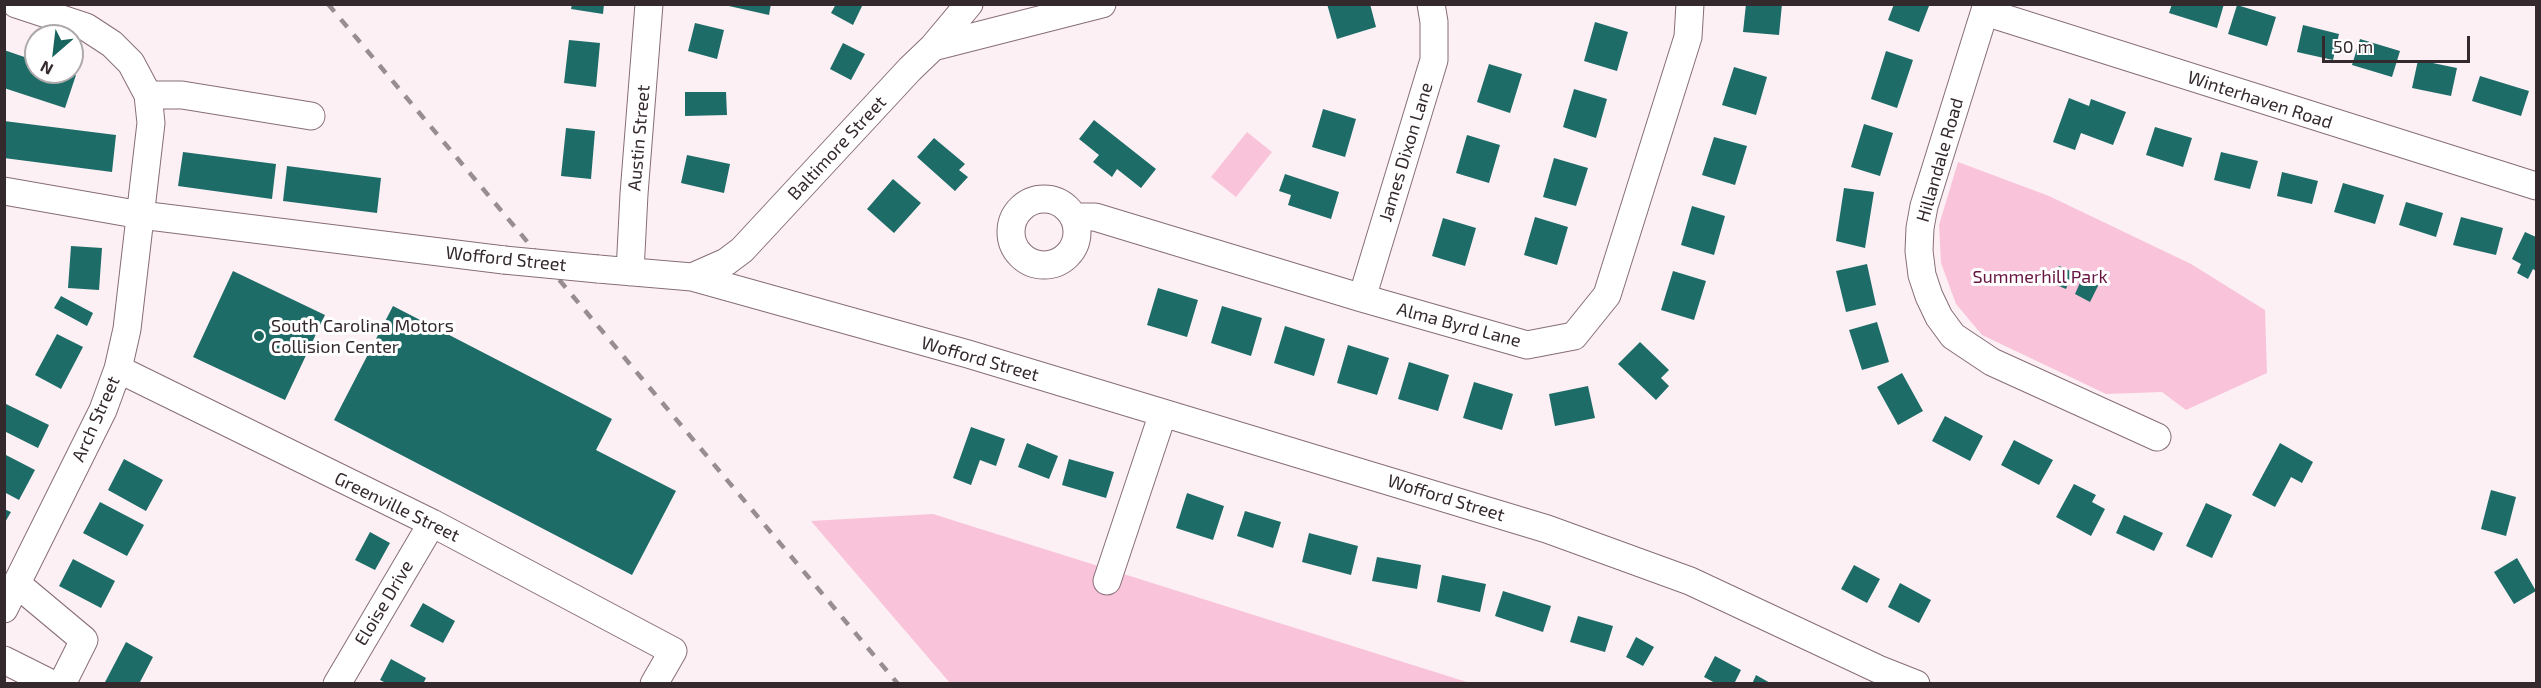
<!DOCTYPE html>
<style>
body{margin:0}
#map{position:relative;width:2541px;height:688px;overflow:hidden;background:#fcf0f5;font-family:"Exo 2",sans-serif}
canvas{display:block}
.frame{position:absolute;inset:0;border:6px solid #34292d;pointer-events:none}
.north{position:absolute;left:24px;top:24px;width:60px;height:60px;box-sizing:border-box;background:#fff;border:2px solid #aea9ab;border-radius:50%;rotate:208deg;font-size:16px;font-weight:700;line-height:24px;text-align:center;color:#34292d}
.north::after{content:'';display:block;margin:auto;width:21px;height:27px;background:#186560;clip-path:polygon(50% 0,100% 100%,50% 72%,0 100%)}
.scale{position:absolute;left:2322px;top:36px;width:148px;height:27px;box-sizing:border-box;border:3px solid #34292d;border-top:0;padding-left:8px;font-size:18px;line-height:21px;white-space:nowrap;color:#34292d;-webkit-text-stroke:4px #fff;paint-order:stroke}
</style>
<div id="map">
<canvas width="2541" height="688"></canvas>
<div class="frame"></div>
<div class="north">N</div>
<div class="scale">50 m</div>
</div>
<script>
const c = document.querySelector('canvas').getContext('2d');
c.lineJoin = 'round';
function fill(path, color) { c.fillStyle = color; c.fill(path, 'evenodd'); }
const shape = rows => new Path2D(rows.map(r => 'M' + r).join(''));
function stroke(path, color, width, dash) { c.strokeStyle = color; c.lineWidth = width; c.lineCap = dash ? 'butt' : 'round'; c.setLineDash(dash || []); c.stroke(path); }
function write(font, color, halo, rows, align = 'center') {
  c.font = font + ' "Exo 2",sans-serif'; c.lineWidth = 6; c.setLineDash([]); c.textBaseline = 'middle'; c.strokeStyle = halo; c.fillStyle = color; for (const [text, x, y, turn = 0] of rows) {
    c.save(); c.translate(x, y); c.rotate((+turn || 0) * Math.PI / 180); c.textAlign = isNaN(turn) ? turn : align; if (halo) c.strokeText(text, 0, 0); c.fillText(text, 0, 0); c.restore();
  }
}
fill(shape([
 [1247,132,1272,152,1236,197,1211,177],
 [1958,162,2049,196,2191,264,2265,310,2267,373,2186,410,2162,392,2106,394,1982,335,1956,304,1941,263,1939,225],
 [933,514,1470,683,950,683,811,521]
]), '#f9c4d9');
fill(shape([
 [572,4,604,4,603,14,571,9],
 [720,4,771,4,769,15],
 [836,4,863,4,853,25,831,13],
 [1327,4,1370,4,1376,27,1337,39],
 [1746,4,1782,4,1779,35,1743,32],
 [1894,4,1929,6,1919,32,1888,20],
 [2172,4,2224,4,2217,28,2169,13],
 [2237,5,2276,17,2267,46,2228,34],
 [1595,22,1628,32,1617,71,1584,61],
 [695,23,724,30,717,59,688,51],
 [2303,25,2339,34,2333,60,2297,52],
 [2360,39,2400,51,2392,77,2352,65],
 [569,40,600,43,596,87,564,83],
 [843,43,865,54,851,80,830,69],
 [4,50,36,61,36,72,67,72,76,75,65,108,4,88],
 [1886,51,1913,60,1897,108,1871,99],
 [2418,60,2457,68,2451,96,2412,88],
 [1489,64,1522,74,1510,113,1477,102],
 [1734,67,1767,77,1756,115,1722,105],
 [2480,76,2529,91,2521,116,2472,101],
 [1574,89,1607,99,1596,138,1563,127],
 [685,92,726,92,727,115,685,116],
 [2069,98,2089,106,2091,99,2126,112,2113,145,2081,133,2075,150,2053,142],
 [1323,109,1356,119,1345,157,1312,147],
 [1094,120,1156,169,1141,188,1117,169,1112,177,1093,162,1099,155,1079,139],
 [4,121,116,135,112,172,4,158],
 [1864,124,1893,133,1880,176,1851,167],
 [2155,127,2192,138,2183,167,2146,155],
 [566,128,595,131,591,179,561,176],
 [1467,135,1500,145,1489,183,1456,173],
 [1714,137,1747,146,1735,185,1702,175],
 [934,138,965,164,959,170,968,177,955,191,917,157],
 [183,152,276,164,272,199,178,186],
 [2221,152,2258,161,2250,189,2214,180],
 [687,155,730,164,724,193,681,183],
 [1554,158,1588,168,1576,206,1543,197],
 [287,166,381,178,377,213,283,201],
 [2282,172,2318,181,2312,204,2277,196],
 [1285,174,1339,192,1331,219,1288,205,1291,195,1279,191],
 [893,179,921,203,894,233,867,209],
 [2343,183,2384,195,2375,224,2334,212],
 [1844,188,1874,192,1865,248,1836,241],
 [2406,202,2443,213,2436,237,2399,225],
 [1692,206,1725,216,1714,255,1681,245],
 [1535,217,1568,227,1557,265,1524,255],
 [2461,217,2503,228,2496,255,2453,245],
 [1443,218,1476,228,1465,266,1432,256],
 [2525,232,2536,237,2536,271,2533,269,2528,279,2517,273,2521,264,2512,259],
 [71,246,102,248,99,290,68,288],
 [1867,264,1876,305,1846,312,1836,271],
 [2059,266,2073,272,2066,289,2052,283],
 [233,271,325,315,285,400,193,357],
 [1673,271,1706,281,1694,320,1661,310],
 [2083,276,2099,284,2090,302,2075,294],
 [1158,288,1198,300,1187,337,1147,325],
 [61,296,93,313,87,326,54,308],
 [393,306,612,419,596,450,676,491,632,575,334,420],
 [1222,306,1262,318,1251,356,1211,343],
 [1877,322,1889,362,1862,370,1849,330],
 [1285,326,1325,339,1314,376,1274,363],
 [57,334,83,347,61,389,35,375],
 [1640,342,1669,370,1661,378,1669,386,1656,400,1618,364],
 [1348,345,1389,358,1377,395,1337,383],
 [1409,362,1449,375,1438,411,1398,399],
 [1902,373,1923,411,1898,425,1877,387],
 [1474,382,1513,394,1502,430,1463,418],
 [1588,386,1595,418,1555,426,1549,394],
 [4,403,49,425,38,448,4,431],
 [1945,416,1983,436,1970,461,1932,441],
 [971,427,1005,439,996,466,980,460,971,485,953,478],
 [2014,440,2053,460,2039,485,2001,465],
 [1027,443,1058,456,1049,479,1018,467],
 [2280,443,2313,462,2302,483,2291,477,2275,507,2252,495],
 [4,454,35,470,19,500,4,492],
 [124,459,163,480,146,511,108,490],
 [1069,459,1114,472,1106,498,1062,485],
 [2074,484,2096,495,2092,502,2105,509,2091,536,2056,517],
 [2491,490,2516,497,2506,536,2481,529],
 [1187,493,1224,506,1213,540,1176,528],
 [100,502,144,525,127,556,83,533],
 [2206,503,2232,515,2212,558,2186,546],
 [4,509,11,512,4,524],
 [1245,511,1281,522,1273,548,1237,536],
 [2124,515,2163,533,2154,551,2116,533],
 [370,532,390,543,375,570,355,560],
 [1309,533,1358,546,1351,575,1302,562],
 [1377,557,1421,565,1417,589,1372,581],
 [2517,558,2536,591,2514,604,2494,572],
 [73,559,115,581,101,608,59,586],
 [1854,565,1880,579,1867,603,1841,589],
 [1442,575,1486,584,1480,612,1437,602],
 [1900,583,1931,600,1919,623,1888,607],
 [1503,591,1551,606,1543,632,1495,616],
 [423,603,455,621,443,643,410,626],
 [1578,616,1613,626,1605,652,1570,642],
 [1636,637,1654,647,1643,666,1626,657],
 [126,642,153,657,139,684,104,684],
 [1715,656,1741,670,1734,684,1717,684,1704,677],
 [391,659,426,678,423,684,388,684,380,680],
 [1756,675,1772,684,1752,684]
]), '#1d6c67');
const minor = shape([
 [1987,4,1924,206,1920,228,1919,251,1922,275,1929,296,1939,317,1953,336,1992,362,2157,437],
 [1985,12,2536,186],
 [933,47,1102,4],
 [148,95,182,95,311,116],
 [4,191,141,215,504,260],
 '1011 232a33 33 0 1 1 66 0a33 33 0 1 1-66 0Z',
 [1074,217,1095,217,1362,298,1527,345,1574,336,1607,295,1688,37,1690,4],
 [598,269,692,277,968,354,1547,529,1690,581,1878,669,1916,684],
 [630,272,634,194,649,4],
 [692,277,726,262,742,250,910,69,933,47,969,4],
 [1362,298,1434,60,1434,22,1431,4],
 [118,369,432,523,673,651,654,684],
 [1107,581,1163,413],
 [17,584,84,640,62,684],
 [4,609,103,410,118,369,127,329,151,123,148,95,131,63,112,44,86,27,16,4],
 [4,660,52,684],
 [337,684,432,523]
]);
stroke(minor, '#876d77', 29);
stroke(minor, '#fff', 27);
stroke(shape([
 [328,4,898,684]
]), '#988d91', 4.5, [10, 10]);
const minorBridge = shape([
 [504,260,598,269]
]);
stroke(minorBridge, '#876d77', 29, []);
stroke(minorBridge, '#fff', 27);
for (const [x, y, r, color] of [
 [259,336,6,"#186560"]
]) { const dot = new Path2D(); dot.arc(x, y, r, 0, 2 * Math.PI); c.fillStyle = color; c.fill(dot); stroke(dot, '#fff', 2); }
write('18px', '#34292d', '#fff', [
 ["Winterhaven Road",2260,100,18],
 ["Austin Street",639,138,-85],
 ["Baltimore Street",837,148,-47],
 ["James Dixon Lane",1406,152,-73],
 ["Hillandale Road",1940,160,-74],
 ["Wofford Street",506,259,6],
 ["Alma Byrd Lane",1459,325,15],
 ["Wofford Street",980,359,16],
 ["Arch Street",96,419,-66],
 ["Wofford Street",1446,498,17],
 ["Greenville Street",397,507,26],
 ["Eloise Drive",384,603,-59]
]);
write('18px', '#681441', '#fff', [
 ["Summerhill Park",2040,277]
]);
write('18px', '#34292d', '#fff', [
 ["South Carolina Motors",271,326],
 ["Collision Center",271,347]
], 'left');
</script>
